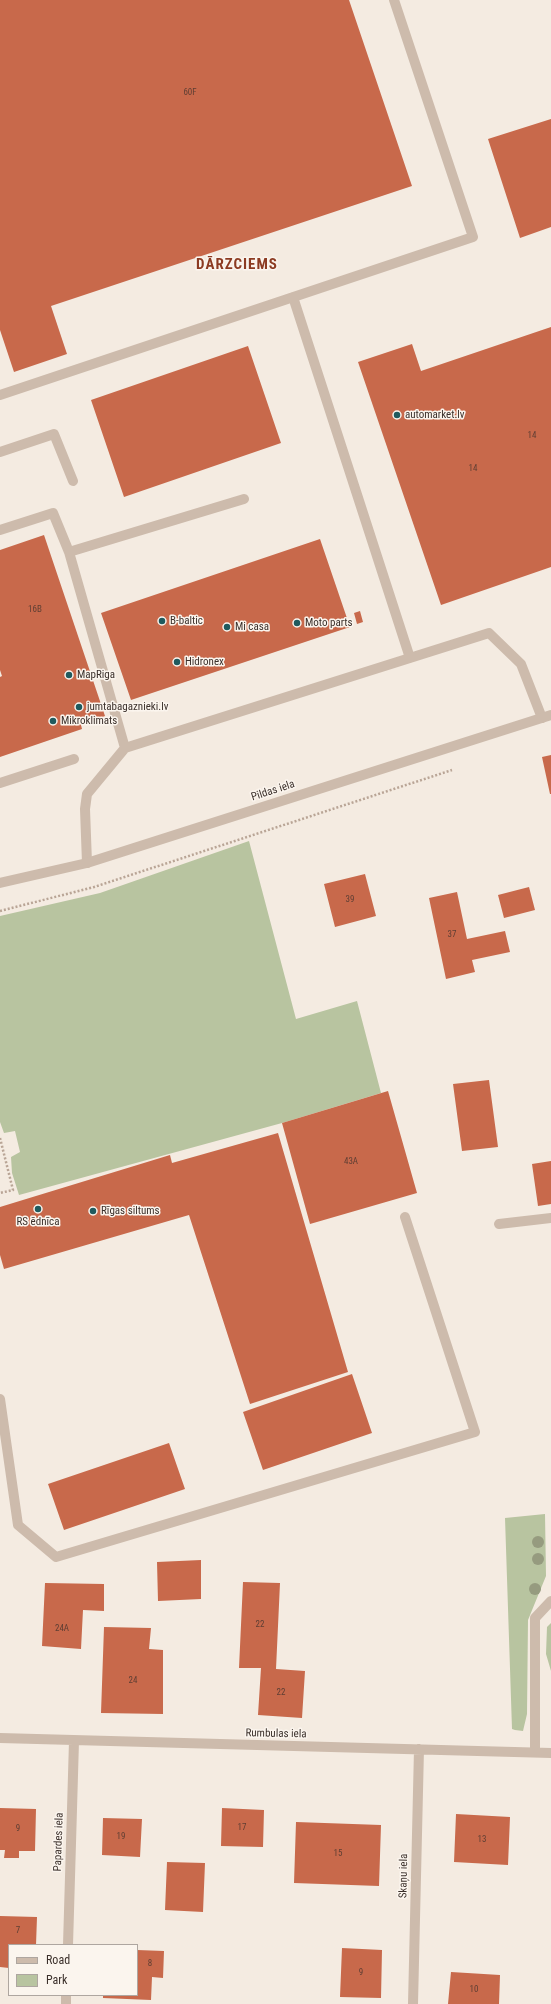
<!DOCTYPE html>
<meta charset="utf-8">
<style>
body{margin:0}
#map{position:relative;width:551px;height:2004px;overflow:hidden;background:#f4ebe1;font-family:"Roboto Condensed",sans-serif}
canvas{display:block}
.legend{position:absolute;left:8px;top:1944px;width:130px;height:52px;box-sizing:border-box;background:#fbf5ee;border:1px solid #aea6a0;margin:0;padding:5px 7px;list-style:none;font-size:12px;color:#3b302b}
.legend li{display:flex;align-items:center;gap:8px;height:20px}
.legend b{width:20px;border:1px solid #aea6a0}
</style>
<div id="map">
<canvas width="551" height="2004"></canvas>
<ul class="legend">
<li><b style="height:5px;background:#cdbbac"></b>Road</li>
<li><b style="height:11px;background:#b8c4a0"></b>Park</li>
</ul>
</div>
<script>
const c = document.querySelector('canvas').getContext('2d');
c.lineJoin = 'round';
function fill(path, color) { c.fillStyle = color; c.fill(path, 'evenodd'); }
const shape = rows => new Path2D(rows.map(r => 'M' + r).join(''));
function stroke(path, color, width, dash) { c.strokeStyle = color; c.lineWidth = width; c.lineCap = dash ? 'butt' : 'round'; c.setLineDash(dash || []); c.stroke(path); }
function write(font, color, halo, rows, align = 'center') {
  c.font = font + ' "Roboto Condensed",sans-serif'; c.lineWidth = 3; c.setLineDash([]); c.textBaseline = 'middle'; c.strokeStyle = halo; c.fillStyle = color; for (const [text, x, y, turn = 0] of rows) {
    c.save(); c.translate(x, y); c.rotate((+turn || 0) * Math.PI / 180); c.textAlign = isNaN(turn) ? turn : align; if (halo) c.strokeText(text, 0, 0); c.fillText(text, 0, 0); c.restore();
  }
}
fill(shape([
 [249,841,296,1019,357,1001,381,1093,282,1123,19,1195,12,1173,11,1157,20,1152,15,1131,4,1133,0,1122,0,916,100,893],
 [545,1514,546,1576,528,1620,527,1714,523,1731,515,1730,512,1729,505,1518],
 [551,1623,551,1671,546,1654,547,1627]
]), '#b8c4a0');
fill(shape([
 [0,0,349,0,412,186,51,306,67,354,14,372,0,330],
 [551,119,551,227,520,238,488,139],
 [551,327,551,567,441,605,358,362,412,344,421,371],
 [248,346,281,443,124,497,91,400],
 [44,535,105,716,81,725,82,729,0,757,0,677,2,676,0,670,0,550],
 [320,539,350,627,131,700,101,613],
 [360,611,363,622,357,624,354,613],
 [551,755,551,794,550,794,542,757],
 [365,874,376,916,335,927,324,884],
 [529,887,535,910,504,918,498,895],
 [457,892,467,939,505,931,510,952,472,960,475,972,446,979,429,898],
 [489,1080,498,1147,462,1151,453,1084],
 [388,1091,417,1193,310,1224,282,1123],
 [278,1133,348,1372,250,1404,189,1215,4,1269,0,1255,0,1207,170,1155,172,1163],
 [551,1161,551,1204,538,1206,532,1164],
 [352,1374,372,1433,263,1470,243,1412],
 [169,1443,185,1489,64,1530,48,1484],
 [201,1560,201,1599,158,1601,157,1562],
 [243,1582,280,1583,276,1669,305,1671,302,1718,258,1715,261,1668,239,1668],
 [45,1583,104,1584,104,1611,83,1610,81,1649,42,1646],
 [104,1627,151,1628,149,1649,163,1650,163,1714,101,1713],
 [0,1808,36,1809,35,1851,19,1851,19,1858,4,1858,5,1850,0,1850],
 [222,1808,264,1810,263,1847,221,1846],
 [456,1814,510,1817,508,1865,454,1862],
 [103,1818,142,1819,140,1857,102,1855],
 [296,1822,381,1825,379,1886,294,1883],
 [167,1862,205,1863,203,1912,165,1910],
 [0,1916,37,1917,36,1945,9,1945,9,1968,0,1967],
 [342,1948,382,1950,381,1998,340,1997],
 [137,1950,164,1951,163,1978,152,1977,151,2000,103,1998,103,1995,137,1995],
 [451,1972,500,1975,499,2004,448,2004]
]), '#c8694b');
stroke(shape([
 [0,911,94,887,452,770],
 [0,1138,13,1190,0,1193]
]), '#b9a596', 2.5, [2, 2]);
stroke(shape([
 [293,297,410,658],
 [0,395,473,237,394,0],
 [0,452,54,434,73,481],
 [0,530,53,513,69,552],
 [125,748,69,552,244,499],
 [0,783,74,759],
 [87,863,85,809,87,794,125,748,489,633,521,664,542,718],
 [0,1399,18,1525,56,1557,475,1432,405,1217]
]), '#cdbbac', 10);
stroke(shape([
 [499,1224,551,1218],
 [0,1738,551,1753],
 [535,1752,535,1618,551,1601],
 [68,1945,74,1741],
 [66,2004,66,1995],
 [413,2004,419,1749]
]), '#cdbbac', 10);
stroke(shape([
 [0,883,87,863,551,715]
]), '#cdbbac', 10);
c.fillStyle = '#969b7f';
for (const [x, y] of [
 [538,1542],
 [538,1559],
 [535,1589]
]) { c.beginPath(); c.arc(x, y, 6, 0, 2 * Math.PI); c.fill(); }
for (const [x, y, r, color] of [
 [397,415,4,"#1f5a5e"],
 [162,621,4,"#1f5a5e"],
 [297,623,4,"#1f5a5e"],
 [227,627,4,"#1f5a5e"],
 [177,662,4,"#1f5a5e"],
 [69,675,4,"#1f5a5e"],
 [79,707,4,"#1f5a5e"],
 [53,721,4,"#1f5a5e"],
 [38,1209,4,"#1f5a5e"],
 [93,1211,4,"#1f5a5e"]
]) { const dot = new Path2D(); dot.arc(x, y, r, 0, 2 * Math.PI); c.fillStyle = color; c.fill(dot); stroke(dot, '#fbf5ee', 1.5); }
write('9px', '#5e3e33', null, [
 ["60F",190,93],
 ["14",532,436],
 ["14",473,469],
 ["16B",35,610],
 ["39",350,900],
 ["37",452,935],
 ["43A",351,1162],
 ["22",260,1625],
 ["24A",62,1629],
 ["24",133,1681],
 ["22",281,1693],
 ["17",242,1828],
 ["9",18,1829],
 ["19",121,1837],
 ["13",482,1840],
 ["15",338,1854],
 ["7",18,1931],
 ["8",150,1964],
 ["9",361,1973],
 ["10",474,1990]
]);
write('11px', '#3b302b', '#fbf5ee', [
 ["automarket.lv",405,415],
 ["B-baltic",170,621],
 ["Moto parts",305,623],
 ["Mi casa",235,627],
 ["Hidronex",185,662],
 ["MapRiga",77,675],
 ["jumtabagaznieki.lv",87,707],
 ["Mikroklimats",61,721],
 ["Rīgas siltums",101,1211],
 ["RS ēdnīca",38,1222,"center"]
], 'left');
write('11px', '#3b302b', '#fbf5ee', [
 ["Pildas iela",273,791,-18],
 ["Rumbulas iela",276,1734,1],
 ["Papardes iela",59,1842,-88],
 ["Skaņu iela",404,1876,-89]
]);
c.letterSpacing = '1px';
write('bold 15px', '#8c3b22', '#fbf5ee', [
 ["DĀRZCIEMS",237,265]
]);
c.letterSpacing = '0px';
</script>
